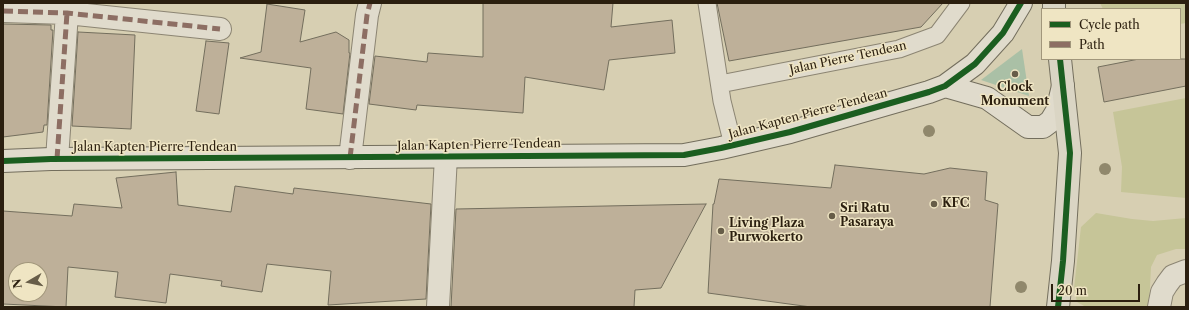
<!DOCTYPE html>
<style>
body{margin:0}
#map{position:relative;width:1189px;height:310px;overflow:hidden;background:#d7cfb2;font-family:"Libre Caslon Text",serif}
canvas{display:block}
.frame{position:absolute;inset:0;border:4px solid #2b1f0f;pointer-events:none}
.legend{position:absolute;left:1041px;top:8px;width:140px;height:52px;box-sizing:border-box;background:#efe5c3;border:1px solid #a1967b;margin:0;padding:5px 7px;list-style:none;font-size:12px;color:#2b1f0f}
.legend li{display:flex;align-items:center;gap:8px;height:20px}
.legend b{width:20px;border:1px solid #a1967b}
.north{position:absolute;left:8px;top:262px;width:40px;height:40px;box-sizing:border-box;background:#efe5c3;border:1px solid #a1967b;border-radius:50%;rotate:261deg;font-size:11px;font-weight:700;line-height:16px;text-align:center;color:#2b1f0f}
.north::after{content:'';display:block;margin:auto;width:14px;height:18px;background:#675d48;clip-path:polygon(50% 0,100% 100%,50% 72%,0 100%)}
.scale{position:absolute;left:1051px;top:284px;width:89px;height:18px;box-sizing:border-box;border:2px solid #2b1f0f;border-top:0;padding-left:5px;font-size:12px;line-height:14px;white-space:nowrap;color:#2b1f0f;-webkit-text-stroke:3px #efe5c3;paint-order:stroke}
</style>
<div id="map">
<canvas width="1189" height="310"></canvas>
<div class="frame"></div>
<ul class="legend">
<li><b style="height:5px;background:#1b5e20"></b>Cycle path</li>
<li><b style="height:5px;background:#8d6e63"></b>Path</li>
</ul>
<div class="north">N</div>
<div class="scale">20 m</div>
</div>
<script>
const c = document.querySelector('canvas').getContext('2d');
c.lineJoin = 'round';
function fill(path, color) { c.fillStyle = color; c.fill(path, 'evenodd'); }
const shape = rows => new Path2D(rows.map(r => 'M' + r).join(''));
function stroke(path, color, width, dash) { c.strokeStyle = color; c.lineWidth = width; c.lineCap = dash ? 'butt' : 'round'; c.setLineDash(dash || []); c.stroke(path); }
function write(font, color, halo, rows, align = 'center') {
  c.font = font + ' "Libre Caslon Text",serif'; c.lineWidth = 3; c.setLineDash([]); c.textBaseline = 'middle'; c.strokeStyle = halo; c.fillStyle = color; for (const [text, x, y, turn = 0] of rows) {
    c.save(); c.translate(x, y); c.rotate((+turn || 0) * Math.PI / 180); c.textAlign = isNaN(turn) ? turn : align; if (halo) c.strokeText(text, 0, 0); c.fillText(text, 0, 0); c.restore();
  }
}
fill(shape([
 [1100,3,1186,3,1186,23,1180,24,1180,9,1103,9],
 [1186,98,1186,198,1121,192,1122,167,1113,112],
 [1096,213,1132,219,1153,221,1186,218,1186,249,1176,249,1157,255,1151,267,1149,307,1086,307,1077,302,1074,288,1081,227]
]), '#c6c598');
fill(shape([
 [1022,49,1029,96,981,80]
]), '#aac0a6');
const building = shape([
 [483,3,613,3,611,27,672,20,675,53,609,60,604,90,525,77,523,113,417,105,416,110,369,104,375,56,427,62,428,53,483,57,483,3],
 [717,3,943,3,921,27,729,61,717,3],
 [267,4,305,10,300,42,336,32,349,40,349,53,350,53,343,114,306,109,311,68,240,58,261,52,267,4],
 [3,24,51,25,51,30,53,30,47,125,44,125,43,132,3,137,3,24],
 [78,32,135,35,131,129,72,126,78,32],
 [206,41,229,43,219,114,196,111,206,41],
 [1139,59,1186,59,1186,86,1104,102,1098,67,1139,59],
 [835,165,924,174,950,168,987,172,985,200,998,204,990,307,811,307,708,293,713,204,714,204,719,179,831,188,835,165],
 [176,172,178,205,231,212,235,186,293,194,294,188,431,204,426,299,328,305,331,271,267,264,262,292,221,286,222,281,170,274,166,303,115,297,118,272,68,267,66,307,3,304,3,211,72,216,74,204,122,208,116,178,176,172],
 [16,270,40,270,40,294,16,294,16,270],
 [706,204,661,288,635,290,634,307,451,307,456,209,706,204]
]);
fill(building, '#beb099');
stroke(building, '#736e5d', 1);
const lane = shape([
 [707,3,722,101,733,145],
 [720,84,899,49,937,35,961,3]
]);
const street = shape([
 [3,11,67,13,220,29],
 [350,158,367,15,370,3],
 [57,159,67,13],
 [438,307,446,156],
 [1159,307,1162,292,1167,284,1173,276,1186,271]
]);
const secondary = shape([
 [945,86,987,98,1028,127,1043,127,1051,121,1057,111,1063,86],
 [3,161,51,159,684,155,721,148,790,132,929,92,945,86,975,64,1003,33,1021,3]
]);
const primary = shape([
 [1054,3,1054,9],
 [1058,307,1063,261,1070,153,1060,59]
]);
stroke(lane, '#8c8573', 19);
stroke(street, '#8c8573', 24);
stroke(secondary, '#736e5d', 24);
stroke(primary, '#736e5d', 24);
stroke(lane, '#e0dbcc', 17);
stroke(street, '#e0dbcc', 22);
stroke(secondary, '#e0dbcc', 22);
stroke(primary, '#dad5c4', 22);
stroke(shape([
 [3,11,67,13,220,29],
 [350,158,367,15,370,3],
 [57,159,67,13]
]), '#8d6e63', 5, [10, 5]);
stroke(shape([
 [3,161,51,159,684,155,721,148,790,132,929,92,945,86,975,64,1003,33,1021,3],
 [1058,307,1063,261,1070,153,1060,59]
]), '#1b5e20', 6);
c.fillStyle = '#90886c';
for (const [x, y] of [
 [929,131],
 [1105,169],
 [1021,287]
]) { c.beginPath(); c.arc(x, y, 6, 0, 2 * Math.PI); c.fill(); }
for (const [x, y, r, color] of [
 [1015,74,4,"#675d48"],
 [934,204,4,"#675d48"],
 [832,216,4,"#675d48"],
 [721,231,4,"#675d48"]
]) { const dot = new Path2D(); dot.arc(x, y, r, 0, 2 * Math.PI); c.fillStyle = color; c.fill(dot); stroke(dot, '#efe5c3', 1.5); }
write('12px', '#2b1f0f', '#efe5c3', [
 ["Jalan Pierre Tendean",848,58,-12],
 ["Jalan Kapten Pierre Tendean",808,114,-15],
 ["Jalan Kapten Pierre Tendean",479,145,-1],
 ["Jalan Kapten Pierre Tendean",155,148]
]);
write('bold 12px', '#2b1f0f', '#efe5c3', [
 ["Clock",1015,88,"center"],
 ["Monument",1015,102,"center"],
 ["KFC",942,204],
 ["Sri Ratu",840,209],
 ["Pasaraya",840,223],
 ["Living Plaza",729,224],
 ["Purwokerto",729,238]
], 'left');
</script>
